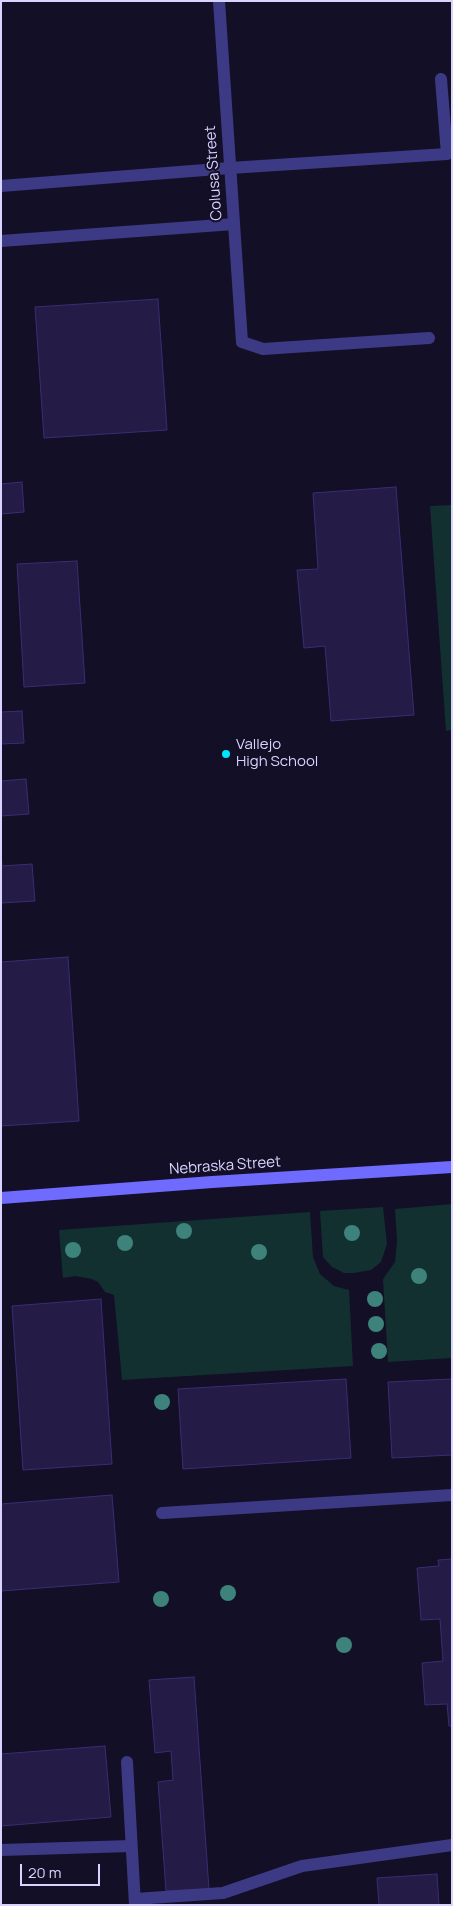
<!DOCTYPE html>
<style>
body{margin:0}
#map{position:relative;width:453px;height:1906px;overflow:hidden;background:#130f26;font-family:Manrope,sans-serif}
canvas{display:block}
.frame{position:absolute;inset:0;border:2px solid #d9d4ff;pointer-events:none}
.scale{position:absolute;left:20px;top:1864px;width:80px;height:22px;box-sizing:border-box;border:2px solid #d9d4ff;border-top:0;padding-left:6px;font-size:15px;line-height:18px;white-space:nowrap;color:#d9d4ff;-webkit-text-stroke:4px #130f26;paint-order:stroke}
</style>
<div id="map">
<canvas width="453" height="1906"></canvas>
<div class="frame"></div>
<div class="scale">20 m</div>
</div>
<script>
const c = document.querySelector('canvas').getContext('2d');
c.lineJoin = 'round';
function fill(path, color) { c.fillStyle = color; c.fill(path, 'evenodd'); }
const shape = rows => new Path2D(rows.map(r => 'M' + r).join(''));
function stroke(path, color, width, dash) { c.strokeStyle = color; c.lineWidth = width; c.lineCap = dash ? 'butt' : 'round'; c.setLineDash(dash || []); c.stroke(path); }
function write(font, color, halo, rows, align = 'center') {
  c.font = font + ' Manrope,sans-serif'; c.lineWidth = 4; c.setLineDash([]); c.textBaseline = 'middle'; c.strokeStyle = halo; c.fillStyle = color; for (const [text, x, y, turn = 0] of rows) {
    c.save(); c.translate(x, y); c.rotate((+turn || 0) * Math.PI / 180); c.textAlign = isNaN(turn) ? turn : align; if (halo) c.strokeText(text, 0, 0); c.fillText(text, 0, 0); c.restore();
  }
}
fill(shape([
 [452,505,452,730,446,731,430,506],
 [452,1204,452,1358,388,1362,383,1279,395,1262,397,1241,395,1209],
 [383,1207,387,1244,381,1262,371,1270,354,1273,344,1273,332,1267,323,1257,320,1211],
 [310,1212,313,1257,320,1274,334,1286,349,1290,353,1366,122,1380,114,1295,105,1292,98,1282,92,1279,75,1276,63,1278,59,1230]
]), '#12302f');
const building = shape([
 [158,299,167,430,44,438,35,307,158,299],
 [22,482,24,512,1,514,1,484,22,482],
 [396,487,414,715,331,721,325,646,304,648,297,570,318,569,313,493,396,487],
 [77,561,85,683,24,687,17,564,77,561],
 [22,711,24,743,1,744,1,712,22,711],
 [26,779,29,814,1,816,1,781,26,779],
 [1,854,2,866,32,864,35,901,1,903,1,854],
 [68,957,79,1121,1,1126,1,962,68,957],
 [101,1299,112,1464,23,1470,12,1306,101,1299],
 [346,1379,351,1458,183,1469,178,1389,346,1379],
 [452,1379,452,1455,392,1458,388,1382,452,1379],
 [112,1495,119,1582,1,1591,1,1504,112,1495],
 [452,1559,452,1726,449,1726,447,1704,425,1705,422,1663,443,1661,440,1619,421,1620,417,1568,439,1566,438,1560,452,1559],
 [194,1677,209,1889,166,1891,158,1782,173,1780,171,1751,155,1753,149,1680,194,1677],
 [105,1746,111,1817,1,1826,1,1754,105,1746],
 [437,1874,439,1905,379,1905,377,1878,437,1874]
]);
fill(building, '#241b47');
stroke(building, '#3b2d73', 1);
stroke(shape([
 [1,186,230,168,447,154,441,79],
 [1,241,234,224],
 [242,342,263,349,429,338],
 [162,1513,452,1495],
 [127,1762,135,1905],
 [1,1850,131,1846],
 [135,1899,223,1893,302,1866,452,1845]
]), '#3d3a85', 12);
stroke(shape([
 [219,1,242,342]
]), '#3d3a85', 12);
stroke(shape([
 [1,1198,212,1182,452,1167]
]), '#6f6bff', 12);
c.fillStyle = '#3d827b';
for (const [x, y] of [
 [184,1231],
 [352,1233],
 [125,1243],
 [73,1250],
 [259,1252],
 [419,1276],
 [375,1299],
 [376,1324],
 [379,1351],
 [162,1402],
 [228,1593],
 [161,1599],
 [344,1645]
]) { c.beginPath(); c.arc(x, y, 8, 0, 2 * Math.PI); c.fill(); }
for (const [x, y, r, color] of [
 [226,754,5,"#00e5ff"]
]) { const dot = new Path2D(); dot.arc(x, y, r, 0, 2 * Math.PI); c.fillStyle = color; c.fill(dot); stroke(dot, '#130f26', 2); }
write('15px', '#d9d4ff', '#130f26', [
 ["Colusa Street",214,173,-94],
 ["Nebraska Street",225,1166,-4]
]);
write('15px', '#d9d4ff', '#130f26', [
 ["Vallejo",236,745],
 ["High School",236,762]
], 'left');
</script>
